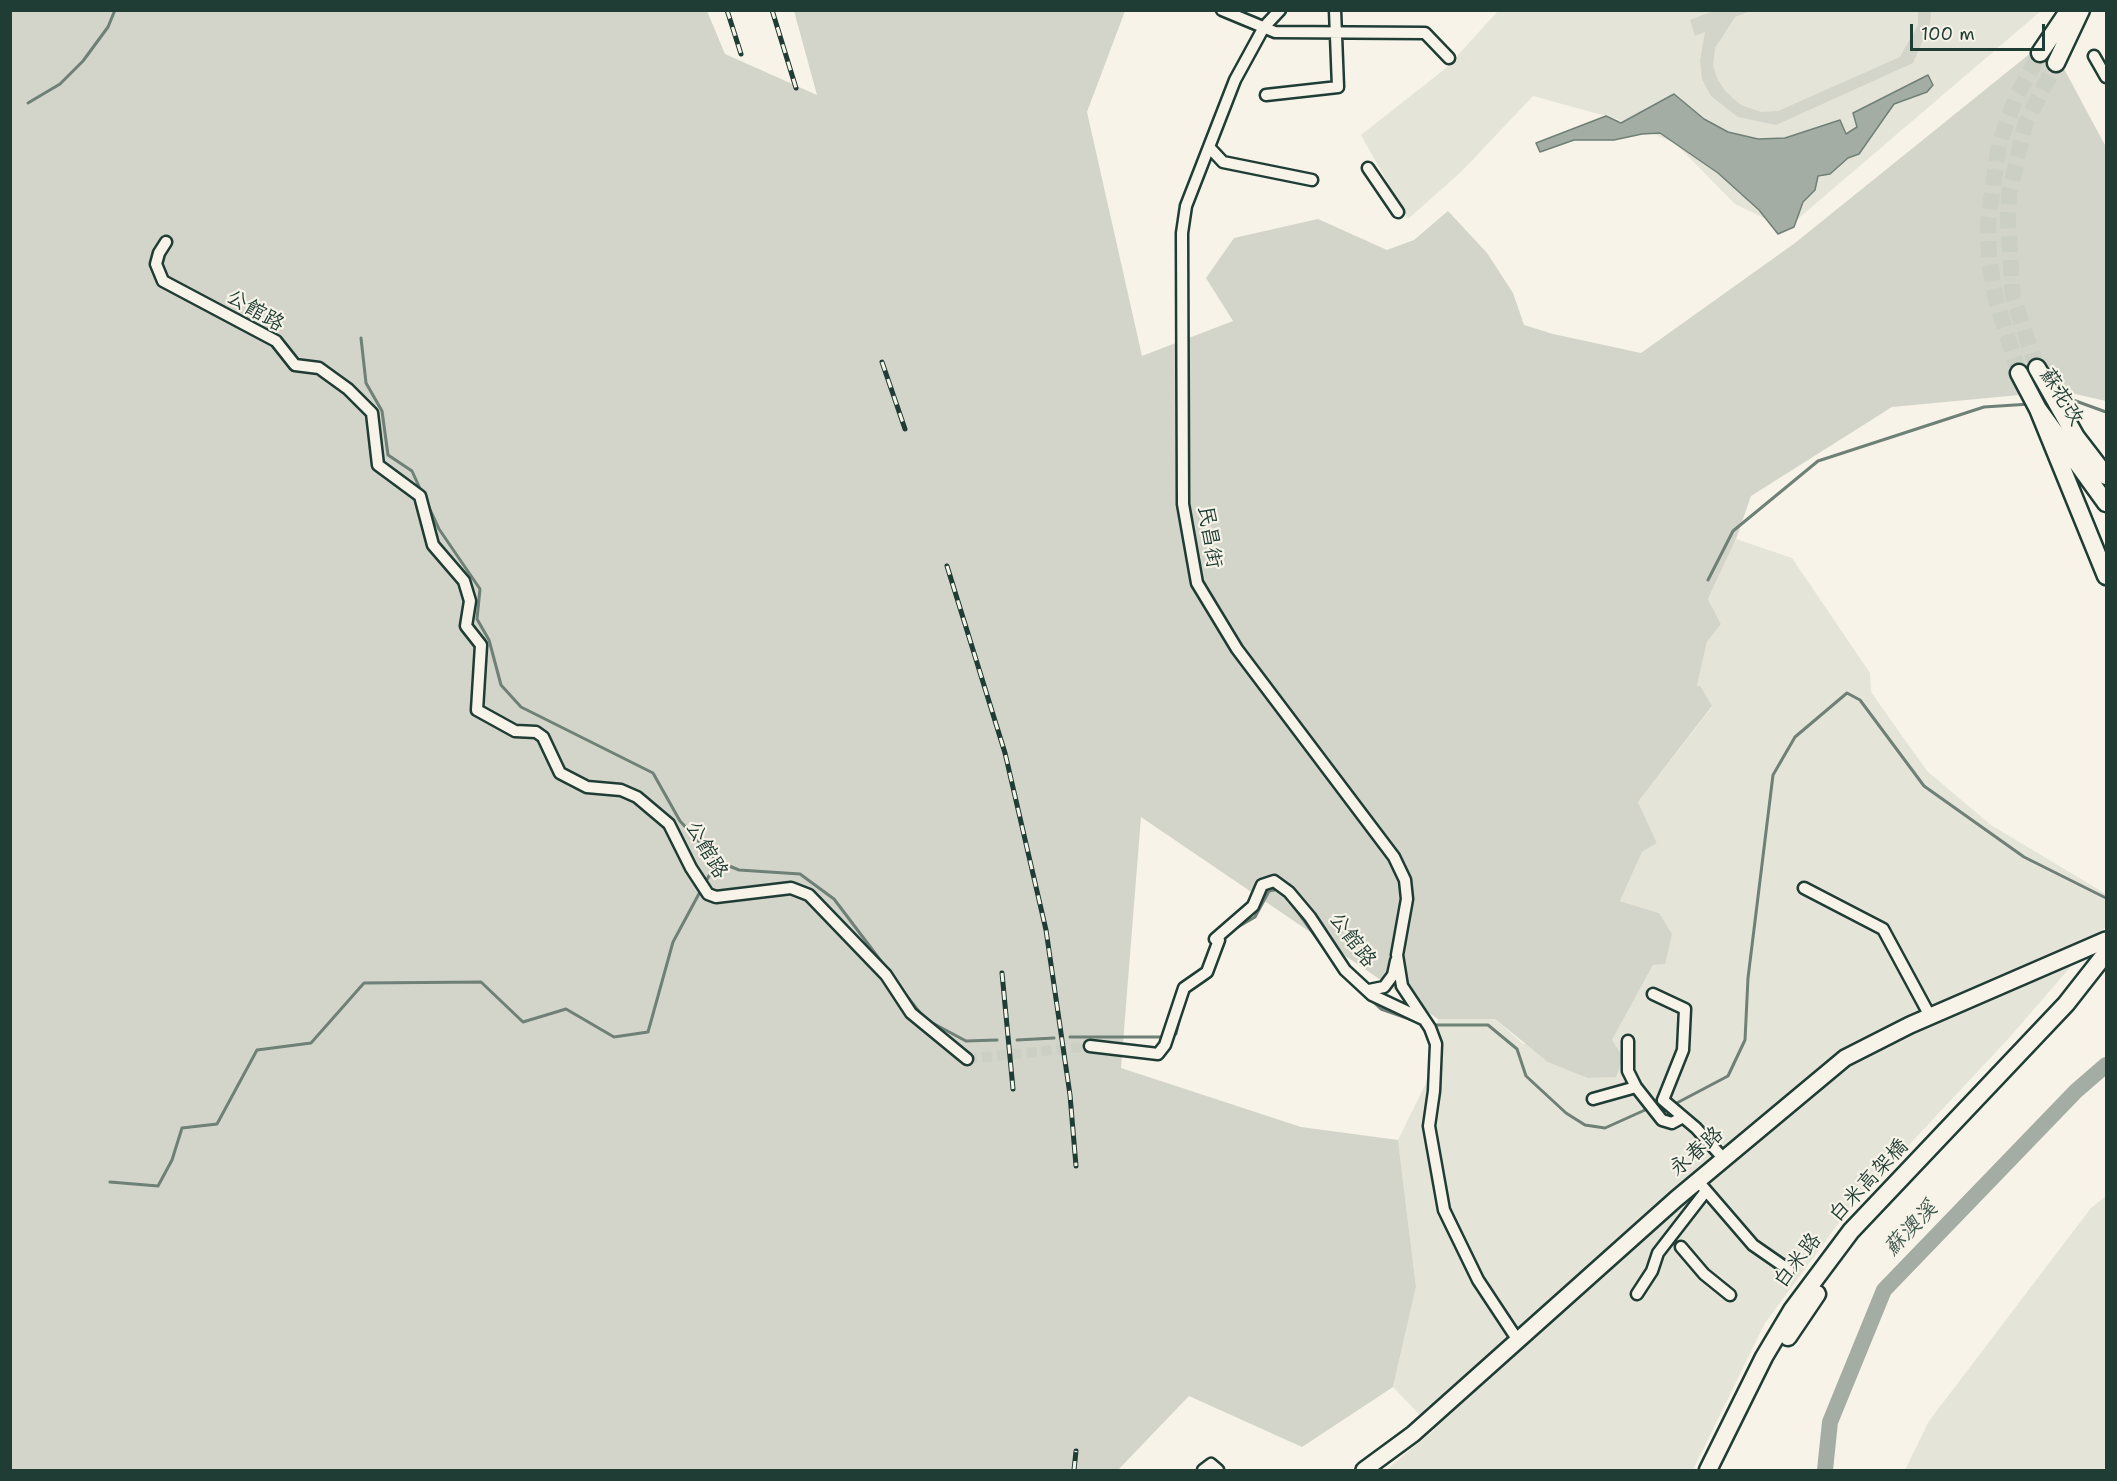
<!DOCTYPE html>
<meta charset="utf-8">
<style>
body{margin:0}
#map{position:relative;width:2117px;height:1481px;overflow:hidden;background:#f7f3e8;font-family:"Shantell Sans",sans-serif}
canvas{display:block}
.frame{position:absolute;inset:0;border:12px solid #1f3d34;pointer-events:none}
.scale{position:absolute;left:1910px;top:24px;width:135px;height:27px;box-sizing:border-box;border:3px solid #1f3d34;border-top:0;padding-left:8px;font-size:18px;line-height:21px;white-space:nowrap;color:#1f3d34;-webkit-text-stroke:4px #f7f3e8;paint-order:stroke}
</style>
<div id="map">
<canvas width="2117" height="1481"></canvas>
<div class="frame"></div>
<div class="scale">100 m</div>
</div>
<script>
const c = document.querySelector('canvas').getContext('2d');
c.lineJoin = 'round';
function fill(path, color) { c.fillStyle = color; c.fill(path, 'evenodd'); }
const shape = rows => new Path2D(rows.map(r => 'M' + r).join(''));
function stroke(path, color, width, dash) { c.strokeStyle = color; c.lineWidth = width; c.lineCap = dash ? 'butt' : 'round'; c.setLineDash(dash || []); c.stroke(path); }
function write(font, color, halo, rows, align = 'center') {
  c.font = font + ' "Shantell Sans","LXGW WenKai TC",sans-serif'; c.lineWidth = 4.5; c.setLineDash([]); c.textBaseline = 'middle'; c.strokeStyle = halo; c.fillStyle = color; for (const [text, x, y, turn = 0] of rows) {
    c.save(); c.translate(x, y); c.rotate((+turn || 0) * Math.PI / 180); c.textAlign = isNaN(turn) ? turn : align; if (halo) c.strokeText(text, 0, 0); c.fillText(text, 0, 0); c.restore();
  }
}
fill(shape([
 [1498,11,2041,11,1786,229,1735,204,1675,143,1617,119,1533,96,1462,171,1408,219,1361,135,1446,68],
 [1736,539,1792,558,1870,673,1871,692,1927,771,1991,825,2106,894,2106,926,2009,1038,1849,1209,1765,1323,1693,1470,1386,1470,1434,1430,1393,1387,1416,1287,1398,1140,1426,1083,1438,1019,1495,1019,1523,1044,1612,1040,1653,965,1659,913,1620,901,1642,852,1657,843,1638,802,1712,707,1697,686,1707,642,1721,624,1708,599],
 [2106,1196,2106,1470,1905,1470,1929,1421,2091,1208]
]), '#e5e4d9');
fill(shape([
 [10,11,707,11,725,54,817,95,794,11,1125,11,1087,112,1142,356,1233,321,1206,278,1234,238,1318,219,1387,250,1414,240,1448,211,1487,253,1513,293,1524,325,1553,334,1641,353,1795,243,2048,39,2106,147,2106,401,2062,391,1892,407,1751,496,1736,539,1708,599,1721,624,1707,642,1697,686,1700,686,1712,706,1638,802,1657,843,1642,852,1620,901,1659,913,1672,934,1665,964,1653,965,1612,1040,1623,1057,1616,1077,1588,1078,1548,1062,1495,1019,1438,1019,1141,817,1121,1068,1301,1127,1398,1140,1416,1287,1393,1387,1302,1447,1189,1396,1118,1470,11,1470],
 [1713,11,1750,11,1735,17,1715,48,1713,66,1718,80,1726,92,1741,105,1761,112,1778,111,1900,57,1918,25,1918,11,1931,11,1930,24,1913,63,1776,125,1738,117,1711,96,1702,79,1700,61,1705,32,1695,36,1690,20]
]), '#d3d5ca');
const water = shape([
 [1928,75,1933,85,1927,92,1894,104,1859,154,1848,158,1830,174,1818,176,1815,190,1803,202,1794,227,1778,234,1759,210,1718,173,1660,133,1642,134,1614,140,1574,140,1540,152,1536,143,1606,116,1621,123,1674,94,1704,119,1728,132,1758,139,1785,138,1840,120,1846,134,1857,127,1853,113,1928,75]
]);
fill(water, '#a4ada3');
stroke(water, '#6f8077', 1.5);
stroke(shape([
 [28,103,60,84,83,61,108,27,115,10],
 [361,338,366,383,382,411,388,455,412,471,422,493],
 [2063,401,2073,400,2106,412],
 [426,501,439,529,480,589,477,619,489,640,501,685,521,707,653,773,680,821,717,861],
 [1708,580,1733,531,1818,461,1984,407,2030,404],
 [704,885,717,861,739,870,800,874,834,899,884,965],
 [1287,897,1336,965],
 [1231,931,1255,917,1269,891,1279,889],
 [898,985,925,1019,966,1041,997,1040],
 [1368,997,1381,1009,1415,1021],
 [1433,1025,1488,1025,1517,1049,1526,1076,1566,1113,1585,1125,1605,1128,1645,1110],
 [1176,1034,1181,1012],
 [1070,1037,1163,1037],
 [1017,1040,1054,1038],
 [1673,1105,1728,1076,1745,1040,1748,978,1773,775,1795,737,1847,693,1860,700,1924,786,2024,857,2106,898],
 [110,1182,158,1186,172,1160,182,1128,217,1124,257,1050,311,1043,364,983,481,982,523,1022,566,1009,614,1037,648,1032,673,942,701,890]
]), '#6f8077', 3);
stroke(shape([
 [1825,1470,1830,1422,1884,1290,2076,1091,2106,1065]
]), '#a4ada3', 16);
stroke(shape([
 [967,1059,1090,1046]
]), '#cccfc4', 10, [10, 5]);
stroke(shape([
 [2037,368,2013,298,2008,222,2009,194,2025,125,2056,63],
 [2019,373,1996,300,1989,259,1988,223,1999,144,2016,97,2040,53]
]), '#cccfc4', 16, [16, 8]);
const street = shape([
 [1222,10,1275,32,1425,33,1449,58],
 [1280,10,1264,27,1235,80,1186,206,1182,233,1183,504,1197,583,1237,649,1394,857,1405,880,1407,899,1397,955,1402,986,1430,1028,1436,1044,1434,1091,1429,1126,1444,1210,1478,1280,1517,1339],
 [2094,56,2106,77],
 [1266,95,1338,87,1335,10],
 [1209,147,1223,162,1312,180],
 [1368,168,1398,212],
 [166,242,159,253,156,264,163,281,276,341,295,365,319,368,348,389,372,413,378,465,420,496,433,545,464,581,470,601,466,626,481,645,477,710,515,731,536,732,543,737,560,773,587,787,621,790,637,797,669,824,691,868,708,894,716,897,791,888,809,895,886,975,911,1013,967,1059],
 [1804,888,1883,929,1930,1016],
 [1369,990,1384,987,1393,975,1396,961],
 [1653,994,1685,1009,1683,1050,1663,1100,1696,1128,1723,1158],
 [1628,1041,1628,1071,1636,1087,1662,1120,1672,1123,1683,1117],
 [1090,1046,1158,1054,1165,1045,1184,988,1207,972,1219,940,1215,939,1253,906,1262,885,1274,881,1289,892,1310,917,1345,970,1372,995,1423,1019],
 [1593,1099,1636,1087],
 [1697,1180,1753,1245,1789,1270],
 [1681,1247,1704,1274,1730,1295],
 [1637,1294,1652,1271,1658,1253,1706,1191],
 [1203,1470,1211,1464,1218,1470]
]);
const secondary = shape([
 [1364,1470,1413,1434,1676,1199,1845,1058,1910,1025,2106,940]
]);
const primary = shape([
 [2040,53,2069,10],
 [2056,63,2081,10],
 [2037,368,2076,437,2106,476],
 [2019,373,2038,409,2106,503],
 [2038,409,2106,576],
 [1788,1337,1817,1294],
 [1708,1470,1764,1357,1792,1310,1851,1231,2066,1004,2106,953]
]);
stroke(street, '#1f3d34', 15);
stroke(secondary, '#1f3d34', 20);
stroke(primary, '#1f3d34', 21);
stroke(street, '#f7f3e8', 10);
stroke(secondary, '#f7f3e8', 15);
stroke(primary, '#f7f3e8', 16);
const rail = shape([
 [727,10,741,54],
 [772,10,796,88],
 [882,362,905,429],
 [947,566,1005,753,1046,930,1070,1095,1076,1166],
 [1002,973,1013,1089],
 [1074,1470,1076,1451]
]);
stroke(rail, '#1f3d34', 5);
stroke(rail, '#f7f3e8', 3, [9]);
write('21px', '#1f3d34', '#f7f3e8', [
 ["公館路",255,311,30],
 ["蘇花改",2061,397,58],
 ["民昌街",1209,537,81],
 ["公館路",706,850,60],
 ["公館路",1352,940,53],
 ["永春路",1697,1152,-41],
 ["白米高架橋",1869,1181,-47],
 ["白米路",1798,1261,-52]
]);
write('italic 22px', '#405950', '#f7f3e8', [
 ["蘇澳溪",1911,1229,-46]
]);
</script>
